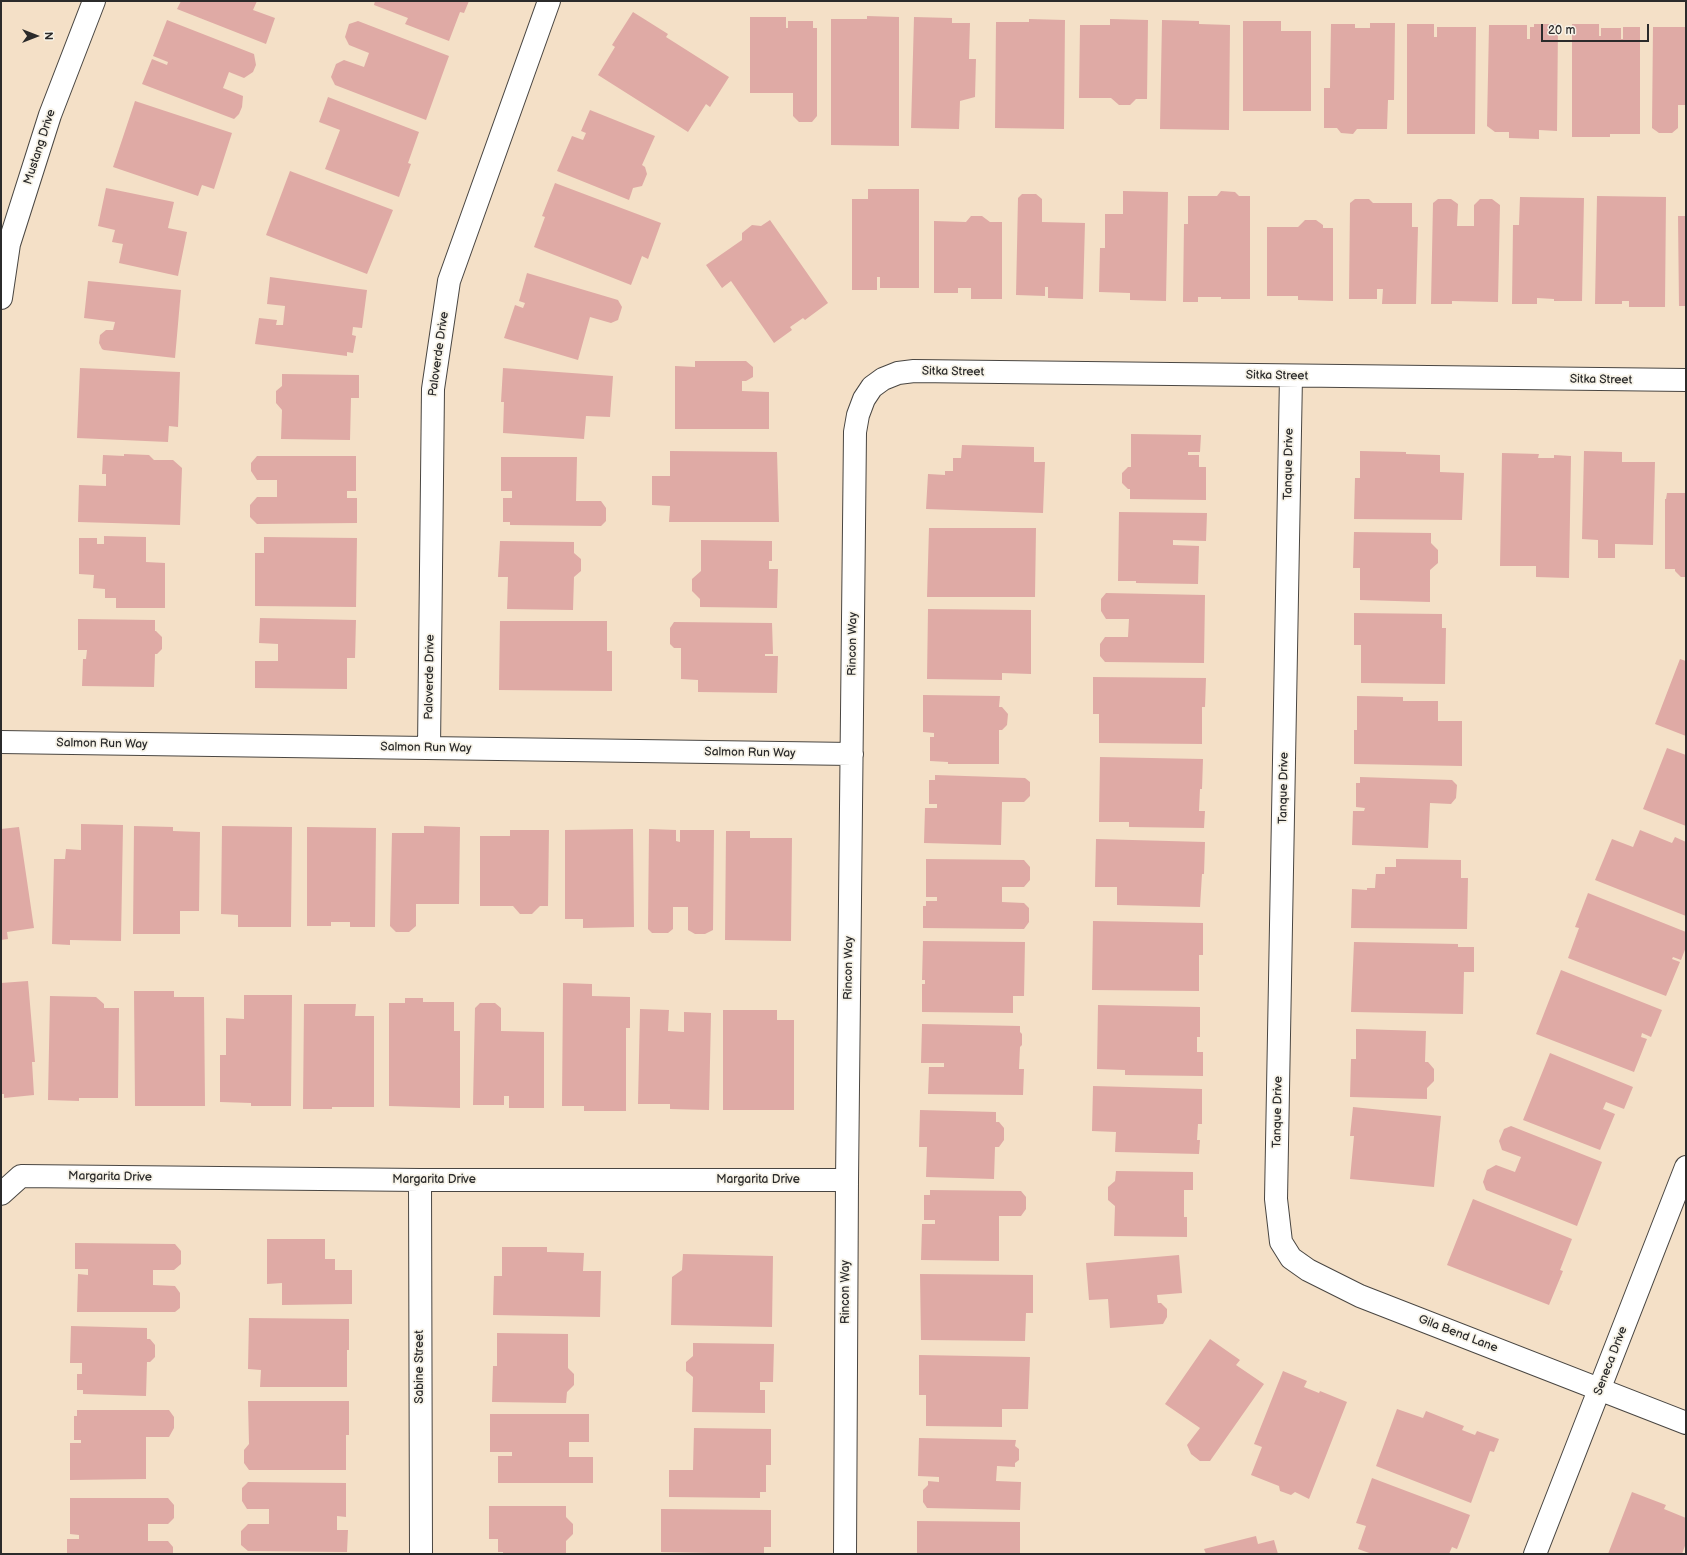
<!DOCTYPE html>
<style>
body{margin:0}
#map{position:relative;width:1687px;height:1555px;overflow:hidden;background:#f4e0c7;font-family:"Balsamiq Sans",sans-serif}
canvas{display:block}
.frame{position:absolute;inset:0;border:2px solid #2b2b2b;pointer-events:none}
.north{position:absolute;left:16px;top:16px;width:40px;height:40px;-webkit-text-stroke:3px #f7f3e8;paint-order:stroke;rotate:90deg;font-size:11px;font-weight:700;line-height:16px;text-align:center;color:#2b2b2b}
.north::after{content:'';display:block;margin:auto;width:14px;height:18px;background:#2b2b2b;clip-path:polygon(50% 0,100% 100%,50% 72%,0 100%)}
.scale{position:absolute;left:1541px;top:24px;width:108px;height:18px;box-sizing:border-box;border:2px solid #2b2b2b;border-top:0;padding-left:5px;font-size:12px;line-height:14px;white-space:nowrap;color:#2b2b2b;-webkit-text-stroke:3px #f7f3e8;paint-order:stroke}
</style>
<div id="map">
<canvas width="1687" height="1555"></canvas>
<div class="frame"></div>
<div class="north">N</div>
<div class="scale">20 m</div>
</div>
<script>
const c = document.querySelector('canvas').getContext('2d');
c.lineJoin = 'round';
function fill(path, color) { c.fillStyle = color; c.fill(path, 'evenodd'); }
const shape = rows => new Path2D(rows.map(r => 'M' + r).join(''));
function stroke(path, color, width, dash) { c.strokeStyle = color; c.lineWidth = width; c.lineCap = dash ? 'butt' : 'round'; c.setLineDash(dash || []); c.stroke(path); }
function write(font, color, halo, rows, align = 'center') {
  c.font = font + ' "Balsamiq Sans",sans-serif'; c.lineWidth = 3.5; c.setLineDash([]); c.textBaseline = 'middle'; c.strokeStyle = halo; c.fillStyle = color; for (const [text, x, y, turn = 0] of rows) {
    c.save(); c.translate(x, y); c.rotate((+turn || 0) * Math.PI / 180); c.textAlign = isNaN(turn) ? turn : align; if (halo) c.strokeText(text, 0, 0); c.fillText(text, 0, 0); c.restore();
  }
}
fill(shape([
 [181,1,257,1,253,10,275,18,266,44,177,9],
 [375,1,469,1,464,13,460,12,449,41,405,24,408,18,374,5],
 [633,12,668,34,666,37,729,77,710,107,706,104,688,132,598,75,615,47,612,45],
 [867,16,899,17,899,146,831,145,831,19,867,19],
 [750,17,786,17,786,28,788,28,788,21,813,21,813,28,817,28,817,116,812,122,799,122,793,116,793,93,750,93],
 [914,17,952,18,952,23,970,23,969,59,976,59,975,97,960,101,959,129,911,128],
 [1029,19,1065,20,1064,129,995,128,996,22,1029,22],
 [1110,19,1148,20,1147,99,1136,99,1130,105,1119,105,1111,98,1079,98,1080,25,1110,25],
 [167,20,254,54,256,65,253,72,244,78,229,72,223,88,243,96,242,107,239,114,234,119,142,84,152,59,167,65,168,62,153,56],
 [1162,20,1199,21,1199,24,1230,25,1229,130,1160,129],
 [358,21,449,56,426,120,335,85,331,77,336,64,344,60,364,67,369,53,349,45,345,37,349,24],
 [1243,21,1281,21,1281,31,1311,31,1311,111,1243,111],
 [1370,23,1395,23,1394,100,1388,100,1387,129,1357,129,1353,134,1341,133,1337,128,1324,128,1324,88,1330,88,1331,24,1355,24,1355,28,1370,28],
 [1407,24,1434,24,1434,37,1437,37,1437,27,1476,27,1475,134,1407,134],
 [1534,24,1558,24,1557,131,1539,130,1539,139,1509,138,1509,132,1495,132,1487,126,1489,25,1527,25,1527,39,1530,39,1530,27,1534,27],
 [1572,24,1599,24,1599,36,1601,36,1601,28,1621,28,1621,39,1623,39,1623,27,1640,27,1640,134,1610,134,1610,137,1572,137],
 [1653,27,1686,27,1686,105,1678,105,1678,128,1672,133,1659,133,1652,128],
 [328,97,419,132,408,163,411,164,399,197,325,169,340,130,319,122],
 [135,101,232,133,214,189,202,185,198,196,113,167],
 [590,110,655,136,642,165,645,167,647,174,642,186,633,188,629,200,557,171,572,136,583,140,586,133,581,131],
 [290,171,393,210,367,274,266,235],
 [555,183,661,223,648,259,642,256,631,285,534,247,545,217,542,216],
 [106,188,174,202,168,228,187,232,178,276,119,263,123,244,112,242,115,230,98,226],
 [868,189,919,189,919,288,880,288,880,277,877,277,877,290,852,290,852,199,868,199],
 [1123,191,1168,192,1166,301,1130,300,1130,293,1099,292,1100,248,1105,248,1105,214,1123,214],
 [1221,191,1235,192,1239,196,1250,196,1250,299,1221,299,1221,297,1198,297,1198,302,1183,302,1184,224,1188,224,1188,196,1217,196],
 [1022,194,1036,194,1042,199,1042,222,1085,223,1083,299,1048,298,1048,287,1045,287,1045,296,1016,295,1018,198],
 [1597,196,1666,197,1665,307,1629,307,1629,301,1622,301,1622,304,1595,304],
 [1520,197,1584,198,1582,301,1554,301,1554,299,1537,298,1537,304,1512,304,1513,225,1519,225],
 [1355,199,1369,199,1373,203,1412,203,1412,227,1418,227,1416,304,1382,304,1383,289,1377,289,1377,299,1349,299,1350,203],
 [1438,199,1451,199,1458,204,1457,226,1474,226,1474,205,1480,199,1492,199,1500,205,1498,302,1452,301,1452,304,1431,304,1433,203],
 [971,216,982,216,990,222,1002,222,1002,299,971,299,971,288,958,288,958,293,934,293,934,221,966,222],
 [1678,216,1686,216,1686,306,1679,306],
 [770,220,828,303,805,320,803,318,790,327,792,330,774,343,731,281,722,288,706,265,742,240,742,233,752,225,761,226],
 [1305,220,1316,220,1323,225,1323,228,1333,228,1333,301,1298,300,1298,296,1267,296,1267,227,1298,227],
 [527,273,618,300,622,307,618,320,611,323,590,317,578,360,504,338,515,305,523,308,525,303,519,301],
 [270,277,367,290,362,328,353,327,352,335,356,336,353,353,347,352,347,356,255,344,259,318,277,320,276,325,283,325,285,306,267,304],
 [88,281,181,290,175,358,104,350,102,349,99,343,100,335,106,330,113,330,115,322,84,318],
 [695,361,746,361,753,367,753,377,746,381,742,381,742,391,769,392,769,429,675,429,675,366,695,367],
 [80,368,180,372,178,427,169,426,168,442,77,438],
 [503,368,613,376,610,417,586,416,584,439,503,433,504,402,501,402],
 [282,374,359,375,359,398,351,398,350,440,281,439,282,410,276,403,276,391,282,386],
 [1131,434,1201,435,1200,452,1188,452,1188,455,1199,455,1199,467,1206,467,1206,500,1130,499,1130,489,1128,489,1122,483,1122,473,1128,467,1131,467],
 [962,445,1034,447,1034,462,1045,462,1043,513,926,509,928,474,945,475,945,471,953,471,953,458,961,458],
 [670,451,777,452,779,522,669,522,670,506,652,505,652,476,670,476],
 [1360,451,1406,452,1406,454,1440,455,1440,472,1464,473,1462,520,1354,519,1355,478,1360,478],
 [1584,451,1622,452,1622,462,1655,462,1653,545,1615,544,1615,558,1598,558,1598,540,1582,539],
 [1502,453,1539,454,1538,458,1554,458,1554,455,1571,456,1569,578,1536,577,1536,566,1500,566],
 [124,454,149,455,154,460,173,460,182,468,180,525,78,522,79,485,106,486,106,474,102,474,103,455,124,456],
 [257,456,356,456,356,491,347,491,347,498,357,498,357,523,257,524,250,517,250,505,257,497,277,497,277,480,257,480,251,471,251,463],
 [501,457,577,457,576,501,601,501,606,508,606,521,601,526,510,525,510,522,503,522,503,498,512,498,512,491,501,491],
 [1667,493,1686,493,1686,577,1681,577,1675,571,1675,569,1665,569,1665,499,1666,499],
 [1119,512,1207,513,1206,541,1173,540,1173,545,1199,546,1198,584,1136,583,1136,581,1118,581],
 [929,528,1036,528,1035,597,927,597],
 [1354,532,1431,533,1431,543,1438,550,1438,563,1430,570,1430,602,1360,600,1360,568,1353,568],
 [104,536,146,537,146,562,165,563,165,608,116,608,116,598,105,598,105,589,93,588,94,575,79,574,79,538,97,538,97,544,104,544],
 [264,537,357,538,356,607,255,606,255,553,264,553],
 [701,540,772,541,772,561,769,561,769,569,778,569,777,608,700,607,700,599,692,591,692,579,701,571],
 [500,541,574,542,574,553,581,559,581,571,574,577,573,610,507,609,508,577,498,577],
 [1106,593,1205,595,1204,663,1105,662,1100,656,1100,644,1105,637,1128,637,1129,619,1106,619,1101,611,1101,599],
 [928,609,1031,610,1031,674,1002,673,1002,680,927,679],
 [1354,613,1442,614,1442,628,1446,628,1445,684,1361,683,1361,645,1354,645],
 [260,618,356,620,355,658,347,658,347,689,255,688,255,661,278,661,278,644,259,643],
 [78,619,155,620,155,631,156,631,162,637,162,649,157,654,155,654,154,687,82,686,83,659,86,659,87,650,78,650],
 [500,621,607,621,607,651,612,651,612,691,499,690],
 [674,622,772,623,773,654,765,654,765,656,778,656,777,693,698,692,698,680,681,679,681,648,674,648,670,644,670,628],
 [1680,659,1686,661,1686,736,1655,724],
 [1093,677,1206,678,1205,707,1202,707,1202,744,1099,743,1099,714,1093,714],
 [923,695,1000,696,999,707,1002,707,1008,714,1007,725,1002,730,999,730,999,764,948,764,948,762,930,761,930,737,934,737,934,733,923,732],
 [1357,696,1403,697,1403,701,1438,701,1438,721,1462,721,1462,766,1354,764,1354,730,1357,730],
 [1667,748,1686,755,1686,826,1643,809],
 [1100,757,1203,759,1202,789,1200,789,1199,811,1205,811,1204,828,1129,827,1129,822,1099,822],
 [935,775,1025,778,1030,782,1030,796,1024,802,1002,802,1001,845,924,843,925,808,937,808,937,804,929,804,929,780,935,780],
 [1360,777,1452,780,1457,785,1456,798,1451,804,1430,803,1428,848,1352,845,1353,811,1364,811,1365,808,1356,807,1356,783,1360,783],
 [81,824,123,825,121,941,70,940,70,945,52,944,54,859,65,859,66,849,81,850],
 [134,826,173,827,173,831,200,832,199,911,180,911,180,934,133,934],
 [222,826,292,827,291,927,238,927,238,915,221,914],
 [424,826,460,827,459,904,416,904,416,926,409,932,396,932,390,926,392,833,424,833],
 [19,827,34,928,7,932,8,939,1,940,1,829],
 [307,827,376,828,375,927,350,927,350,922,331,922,331,926,307,926],
 [633,829,634,927,583,928,583,919,565,919,565,830],
 [649,829,676,830,676,841,680,842,680,830,714,830,713,930,705,934,695,934,688,930,688,907,673,907,673,929,668,933,652,933,648,929],
 [510,830,549,830,548,906,540,906,532,914,520,914,513,906,480,906,480,836,510,836],
 [1640,830,1672,843,1675,837,1686,842,1686,916,1595,880,1612,839,1633,847],
 [726,831,750,831,750,838,792,838,791,941,725,940],
 [1096,839,1205,842,1204,874,1202,874,1200,907,1117,905,1117,887,1095,887],
 [926,859,1024,860,1030,867,1030,880,1024,887,1002,887,1002,902,1024,903,1029,908,1029,922,1024,929,923,928,923,906,926,906,926,901,937,901,937,897,926,897],
 [1396,859,1461,860,1461,878,1468,878,1467,929,1351,928,1352,889,1367,890,1367,888,1375,888,1376,874,1385,874,1385,867,1396,867],
 [1588,893,1686,932,1686,947,1681,960,1673,957,1672,959,1680,962,1666,996,1568,958,1579,928,1575,927],
 [1093,921,1203,923,1203,955,1199,955,1199,991,1092,990],
 [923,941,1025,942,1024,996,1013,996,1013,1013,922,1012,922,984,925,984,925,980,922,980],
 [1354,942,1458,944,1458,947,1474,947,1474,972,1464,972,1463,1014,1351,1012],
 [1561,970,1662,1010,1651,1037,1642,1033,1641,1037,1647,1039,1634,1072,1536,1034],
 [28,981,35,1062,32,1062,34,1095,4,1098,4,1094,1,1094,1,983],
 [563,983,592,984,592,996,630,997,630,1028,626,1028,626,1111,584,1111,584,1106,562,1106],
 [134,991,174,991,174,997,204,997,205,1106,135,1106],
 [244,995,292,995,291,1106,251,1106,251,1103,220,1102,220,1055,226,1055,226,1018,244,1019],
 [50,996,96,997,104,1004,104,1008,119,1008,118,1098,79,1098,79,1101,48,1100],
 [405,998,423,998,423,1002,454,1002,454,1031,460,1031,460,1108,389,1106,389,1003,405,1003],
 [480,1003,495,1003,501,1008,501,1031,544,1032,544,1108,509,1108,509,1096,504,1096,504,1105,473,1105,475,1008],
 [304,1004,356,1004,355,1016,374,1016,374,1107,332,1107,332,1109,303,1109],
 [1098,1005,1200,1007,1200,1037,1197,1037,1197,1052,1203,1052,1203,1076,1125,1075,1125,1070,1097,1069],
 [640,1009,669,1010,668,1031,684,1032,684,1012,711,1013,709,1110,670,1109,670,1104,638,1104],
 [723,1010,777,1010,777,1020,794,1020,794,1110,723,1110],
 [922,1024,1020,1026,1020,1032,1022,1034,1022,1045,1020,1047,1019,1069,1024,1069,1023,1095,928,1094,929,1067,944,1067,944,1063,921,1063],
 [1356,1029,1426,1031,1425,1062,1428,1062,1434,1069,1434,1081,1427,1088,1427,1099,1350,1097,1351,1059,1356,1059],
 [1550,1053,1633,1087,1624,1109,1606,1102,1603,1109,1615,1114,1600,1150,1523,1120],
 [1093,1086,1202,1089,1202,1124,1198,1124,1197,1140,1200,1140,1199,1154,1115,1152,1116,1132,1092,1131],
 [1353,1107,1441,1116,1434,1187,1350,1179,1354,1136,1350,1136],
 [920,1110,996,1112,996,1122,999,1122,1004,1128,1004,1140,999,1147,995,1147,994,1179,926,1177,927,1147,919,1147],
 [1511,1126,1602,1162,1577,1226,1486,1190,1483,1182,1487,1170,1496,1165,1515,1172,1521,1157,1502,1150,1499,1141,1504,1129],
 [1116,1171,1193,1172,1193,1190,1184,1190,1184,1217,1187,1217,1187,1237,1114,1236,1115,1206,1108,1200,1108,1187,1115,1181],
 [930,1190,1021,1191,1026,1197,1026,1209,1021,1216,999,1216,999,1261,921,1260,922,1224,935,1224,935,1220,924,1220,924,1195,930,1195],
 [1473,1199,1572,1239,1560,1270,1563,1271,1549,1305,1447,1265],
 [267,1239,325,1239,325,1259,335,1259,335,1270,352,1270,352,1304,282,1305,282,1283,267,1284],
 [75,1243,175,1244,181,1251,181,1264,174,1270,153,1270,153,1285,175,1286,180,1293,180,1308,175,1312,77,1312,78,1274,88,1275,88,1269,75,1269],
 [502,1247,547,1247,547,1252,584,1253,583,1271,601,1271,600,1317,493,1315,494,1276,502,1276],
 [683,1254,773,1256,772,1327,671,1325,672,1277,682,1270],
 [1179,1255,1182,1293,1157,1295,1158,1303,1161,1303,1167,1309,1167,1317,1163,1324,1110,1328,1108,1299,1089,1300,1086,1263],
 [920,1274,1033,1275,1033,1313,1026,1313,1025,1341,921,1340],
 [249,1318,349,1319,349,1350,347,1350,347,1387,260,1387,261,1370,248,1369],
 [71,1326,147,1328,147,1339,150,1339,155,1345,155,1357,150,1362,147,1362,146,1396,83,1394,83,1390,77,1390,77,1374,82,1374,82,1363,70,1363],
 [497,1333,568,1334,568,1368,574,1374,574,1385,567,1392,566,1403,492,1402,493,1366,497,1366],
 [1210,1339,1240,1360,1236,1365,1264,1384,1210,1461,1200,1461,1191,1454,1187,1445,1200,1428,1165,1404],
 [693,1343,774,1344,773,1382,760,1382,760,1390,765,1390,765,1413,692,1412,693,1377,686,1371,686,1362,693,1356],
 [919,1355,1030,1357,1028,1409,1002,1409,1002,1427,926,1426,926,1395,919,1395],
 [1283,1371,1307,1381,1304,1387,1319,1393,1320,1391,1347,1402,1309,1499,1295,1492,1291,1495,1280,1491,1279,1486,1251,1475,1262,1447,1254,1444],
 [248,1401,349,1401,349,1435,346,1435,346,1470,249,1470,244,1463,244,1450,249,1444],
 [1397,1409,1423,1418,1426,1411,1464,1426,1462,1430,1475,1435,1477,1431,1499,1439,1494,1452,1490,1451,1471,1503,1376,1466],
 [77,1410,169,1410,174,1417,174,1428,169,1437,146,1437,146,1479,70,1480,70,1443,81,1443,81,1440,74,1440,74,1416,77,1416],
 [490,1414,589,1414,589,1442,569,1442,569,1457,593,1457,593,1483,498,1483,498,1456,512,1456,512,1452,490,1452],
 [694,1428,771,1429,771,1465,766,1465,766,1492,760,1492,760,1498,669,1497,669,1470,693,1470],
 [919,1438,1016,1440,1015,1446,1019,1449,1019,1460,1015,1463,1015,1467,997,1466,996,1481,1021,1482,1020,1510,927,1508,923,1502,923,1490,928,1485,928,1481,939,1482,939,1477,918,1476],
 [1372,1478,1470,1515,1457,1549,1452,1547,1449,1554,1372,1554,1358,1549,1366,1526,1356,1523],
 [248,1482,346,1483,346,1517,337,1516,337,1530,348,1530,347,1552,248,1551,241,1545,241,1531,248,1524,269,1524,269,1509,247,1509,242,1501,242,1488],
 [1632,1492,1666,1505,1664,1509,1686,1518,1686,1543,1682,1554,1608,1554],
 [70,1498,168,1498,174,1505,174,1518,168,1524,148,1524,148,1541,168,1541,173,1547,173,1554,67,1554,67,1539,79,1539,79,1535,70,1534],
 [489,1506,566,1506,566,1517,573,1524,573,1534,566,1541,566,1554,503,1554,503,1552,498,1552,498,1539,489,1539],
 [661,1509,771,1510,771,1547,764,1547,764,1554,661,1552],
 [917,1521,1020,1522,1020,1554,917,1554],
 [1256,1536,1258,1544,1274,1540,1278,1554,1206,1554,1204,1549]
]), '#dfaaa5');
const minor = shape([
 [1,298,9,244,50,115,94,1],
 [1291,376,1276,1199,1281,1242,1291,1258,1308,1270,1360,1296,1686,1423],
 [1,742,852,754],
 [429,748,433,389,449,281,549,1],
 [420,1180,421,1554],
 [1,1194,21,1176,420,1180,847,1180],
 [845,1554,847,1180,855,432,858,415,864,399,872,387,883,379,898,373,914,371,1686,380],
 [1535,1554,1686,1167]
]);
stroke(minor, '#494642', 24);
stroke(minor, '#fff', 22);
write('12px', '#2b2b2b', '#f7f3e8', [
 ["Mustang Drive",40,147,-72],
 ["Paloverde Drive",439,354,-82],
 ["Sitka Street",953,372,1],
 ["Sitka Street",1277,376,1],
 ["Sitka Street",1601,380,1],
 ["Tanque Drive",1289,464,-89],
 ["Rincon Way",853,644,-89],
 ["Paloverde Drive",430,677,-89],
 ["Salmon Run Way",102,744,1],
 ["Salmon Run Way",426,748,1],
 ["Salmon Run Way",750,753,1],
 ["Tanque Drive",1284,788,-89],
 ["Rincon Way",849,968,-89],
 ["Tanque Drive",1278,1112,-89],
 ["Margarita Drive",110,1177,1],
 ["Margarita Drive",434,1180],
 ["Margarita Drive",758,1180],
 ["Rincon Way",846,1292,-90],
 ["Gila Bend Lane",1458,1334,21],
 ["Seneca Drive",1611,1361,-69],
 ["Sabine Street",420,1367,-90]
]);
</script>
